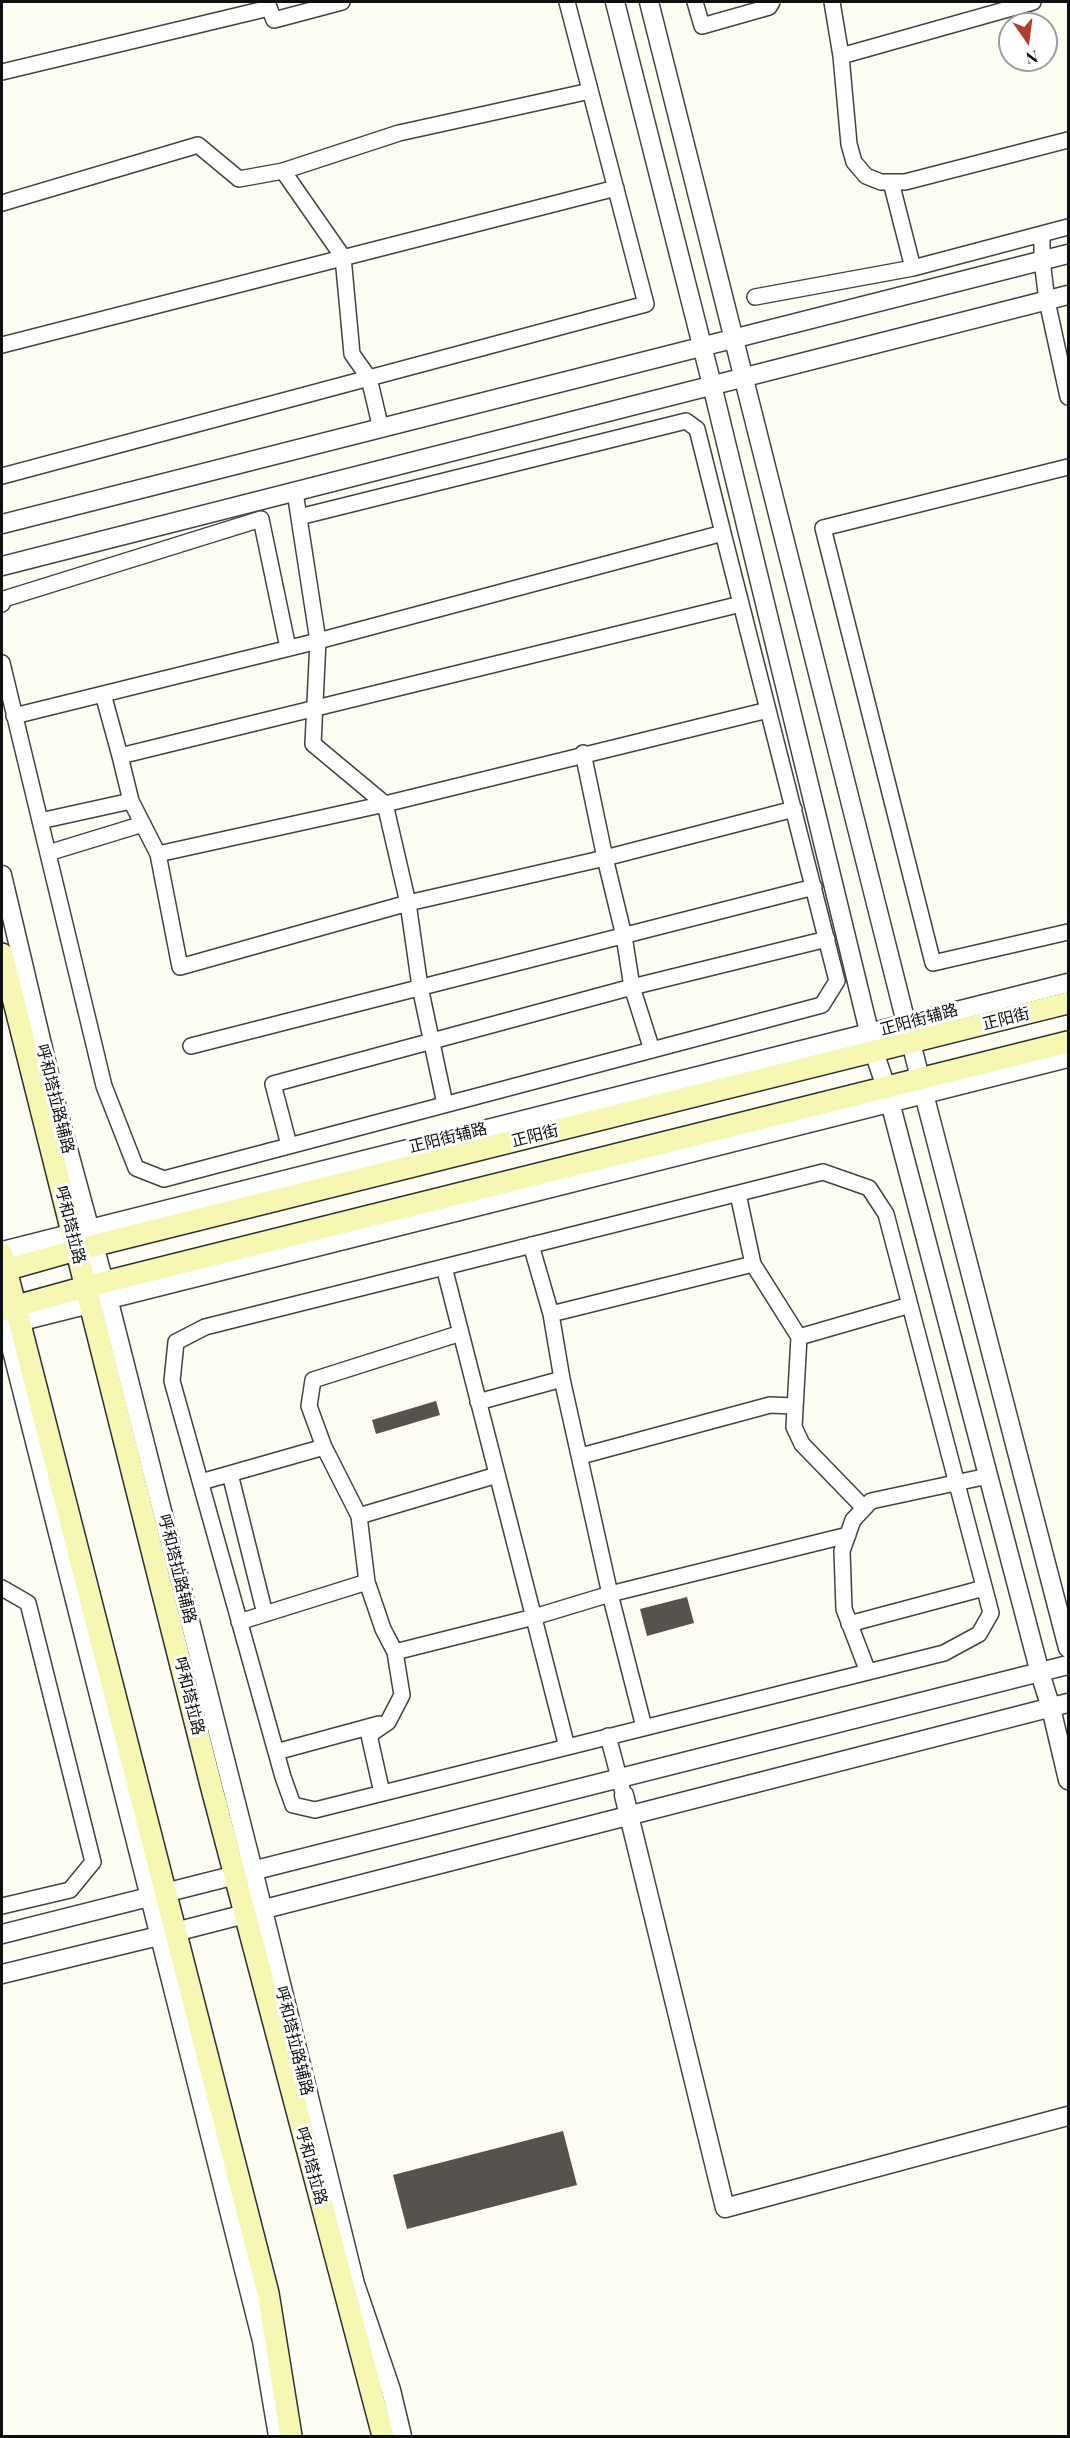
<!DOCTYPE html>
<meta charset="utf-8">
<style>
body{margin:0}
#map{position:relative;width:1070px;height:2438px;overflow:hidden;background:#fefdf3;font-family:"Playfair Display",serif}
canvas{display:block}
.frame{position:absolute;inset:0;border:3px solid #0f0f0f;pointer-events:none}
.north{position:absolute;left:998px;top:12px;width:60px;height:60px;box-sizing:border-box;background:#fff;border:2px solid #9f9f9f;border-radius:50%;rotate:166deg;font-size:16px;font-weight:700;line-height:24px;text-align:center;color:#0f0f0f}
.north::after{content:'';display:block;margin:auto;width:21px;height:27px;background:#b23c34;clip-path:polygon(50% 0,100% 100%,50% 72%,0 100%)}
</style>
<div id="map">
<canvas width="1070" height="2438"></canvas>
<div class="frame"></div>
<div class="north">N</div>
</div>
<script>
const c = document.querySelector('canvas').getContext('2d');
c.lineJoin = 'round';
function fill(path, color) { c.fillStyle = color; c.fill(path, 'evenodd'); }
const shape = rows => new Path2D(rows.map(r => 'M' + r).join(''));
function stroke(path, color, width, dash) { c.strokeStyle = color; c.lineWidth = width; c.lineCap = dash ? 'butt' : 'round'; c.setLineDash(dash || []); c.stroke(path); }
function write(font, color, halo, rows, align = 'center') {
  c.font = font + ' "Playfair Display","Noto Sans SC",serif'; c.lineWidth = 6; c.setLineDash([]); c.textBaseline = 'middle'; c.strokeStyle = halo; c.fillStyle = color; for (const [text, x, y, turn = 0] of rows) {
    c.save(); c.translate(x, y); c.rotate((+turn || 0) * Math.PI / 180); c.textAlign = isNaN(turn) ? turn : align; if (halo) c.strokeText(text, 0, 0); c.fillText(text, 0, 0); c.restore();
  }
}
fill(shape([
 [436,1401,440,1415,376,1434,372,1420],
 [687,1597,694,1623,647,1636,640,1609],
 [563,2131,577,2185,407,2229,393,2175]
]), '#57524d');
const minor = shape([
 [267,2,274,20,342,2],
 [695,2,702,26,769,7,772,2],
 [832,2,841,56,849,144,854,162,866,176,881,182,905,182,1068,140],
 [841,56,1033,2],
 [2,72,269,8],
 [283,171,343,257,352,354,369,378,381,429],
 [891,182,913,268],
 [2,203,198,145,239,179,283,171,399,133,590,91],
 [1042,234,1042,260,1047,301,1068,397],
 [755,297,913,268,1068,227],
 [2,345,616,188],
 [1068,467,823,528,933,963,1068,932],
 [2,476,646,304,567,2],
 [295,492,318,641,313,744,385,804,408,903,420,987,445,1104],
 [2,604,4,599,261,519,288,648],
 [2,663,104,1086,136,1168,164,1179,822,1005,837,981,723,533],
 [103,694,120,756,741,604],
 [14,716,318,641,723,533,697,429,686,421,299,517],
 [120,756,131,801,158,854,385,804,768,710],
 [40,821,131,801],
 [48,853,143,824],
 [158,854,180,967,408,903,605,858,583,753],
 [191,1046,814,887],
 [652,1050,632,987,624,936,605,858,794,809],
 [289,1145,273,1084,632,987,827,939],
 [823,1172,869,1188,886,1214,991,1613,979,1634,944,1653,315,1810,293,1805,283,1777,172,1381,176,1342,205,1327,823,1172],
 [738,1194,753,1264,799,1337,794,1427,802,1444,864,1508],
 [531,1245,551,1314,562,1379,610,1594,644,1727],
 [444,1267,567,1747],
 [551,1314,753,1264],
 [799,1337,910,1305],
 [478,1402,562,1379],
 [324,1447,309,1406,313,1380,461,1333],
 [581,1456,770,1405,794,1406],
 [230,1474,265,1614],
 [201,1482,324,1447,359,1516,367,1582],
 [359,1516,497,1475],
 [2,1588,28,1603,93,1862,70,1890,2,1906],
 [239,1622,367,1582,383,1629,395,1652],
 [849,1624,984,1588],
 [868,1672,844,1609,842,1551,853,1520,871,1501,988,1476],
 [608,1736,622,1789],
 [276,1752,379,1724],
 [382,1793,369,1735,388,1722,402,1695,395,1652,534,1617,610,1594,848,1535]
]);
const tertiary = shape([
 [615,2,712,385,874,1052,886,1087,1040,1673,1051,1708,1068,1780],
 [649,2,924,1094,1068,1648],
 [2,524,1068,254],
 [2,566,1068,295],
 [2,875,59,1116,104,1282,253,1870,355,2284,391,2390,402,2436],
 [2,1251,1068,983],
 [2,1311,262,2341,278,2436],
 [6,1325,1068,1058],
 [624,1795,725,2208,1068,2116],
 [2,1934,1068,1665],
 [2,1974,175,1932,1068,1703]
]);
const secondary = shape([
 [2,954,211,1785,383,2436],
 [2,1254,268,2293,291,2436],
 [2,1271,76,1250,1068,1003],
 [2,1310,85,1287,1068,1042]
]);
stroke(minor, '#424242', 18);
stroke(tertiary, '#424242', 21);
stroke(secondary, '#313131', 24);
stroke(minor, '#fff', 15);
stroke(tertiary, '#fff', 18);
stroke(secondary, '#f7f7b4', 21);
write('16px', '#0f0f0f', '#fff', [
 ["正阳街",1006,1019,-14],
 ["正阳街辅路",919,1020,-15],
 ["呼和塔拉路辅路",55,1099,76],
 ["正阳街",535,1136,-14],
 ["正阳街辅路",448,1138,-14],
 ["呼和塔拉路",70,1225,76],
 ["呼和塔拉路辅路",177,1569,76],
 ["呼和塔拉路",189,1696,76],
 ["呼和塔拉路辅路",294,2041,76],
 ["呼和塔拉路",311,2166,75]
]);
</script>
